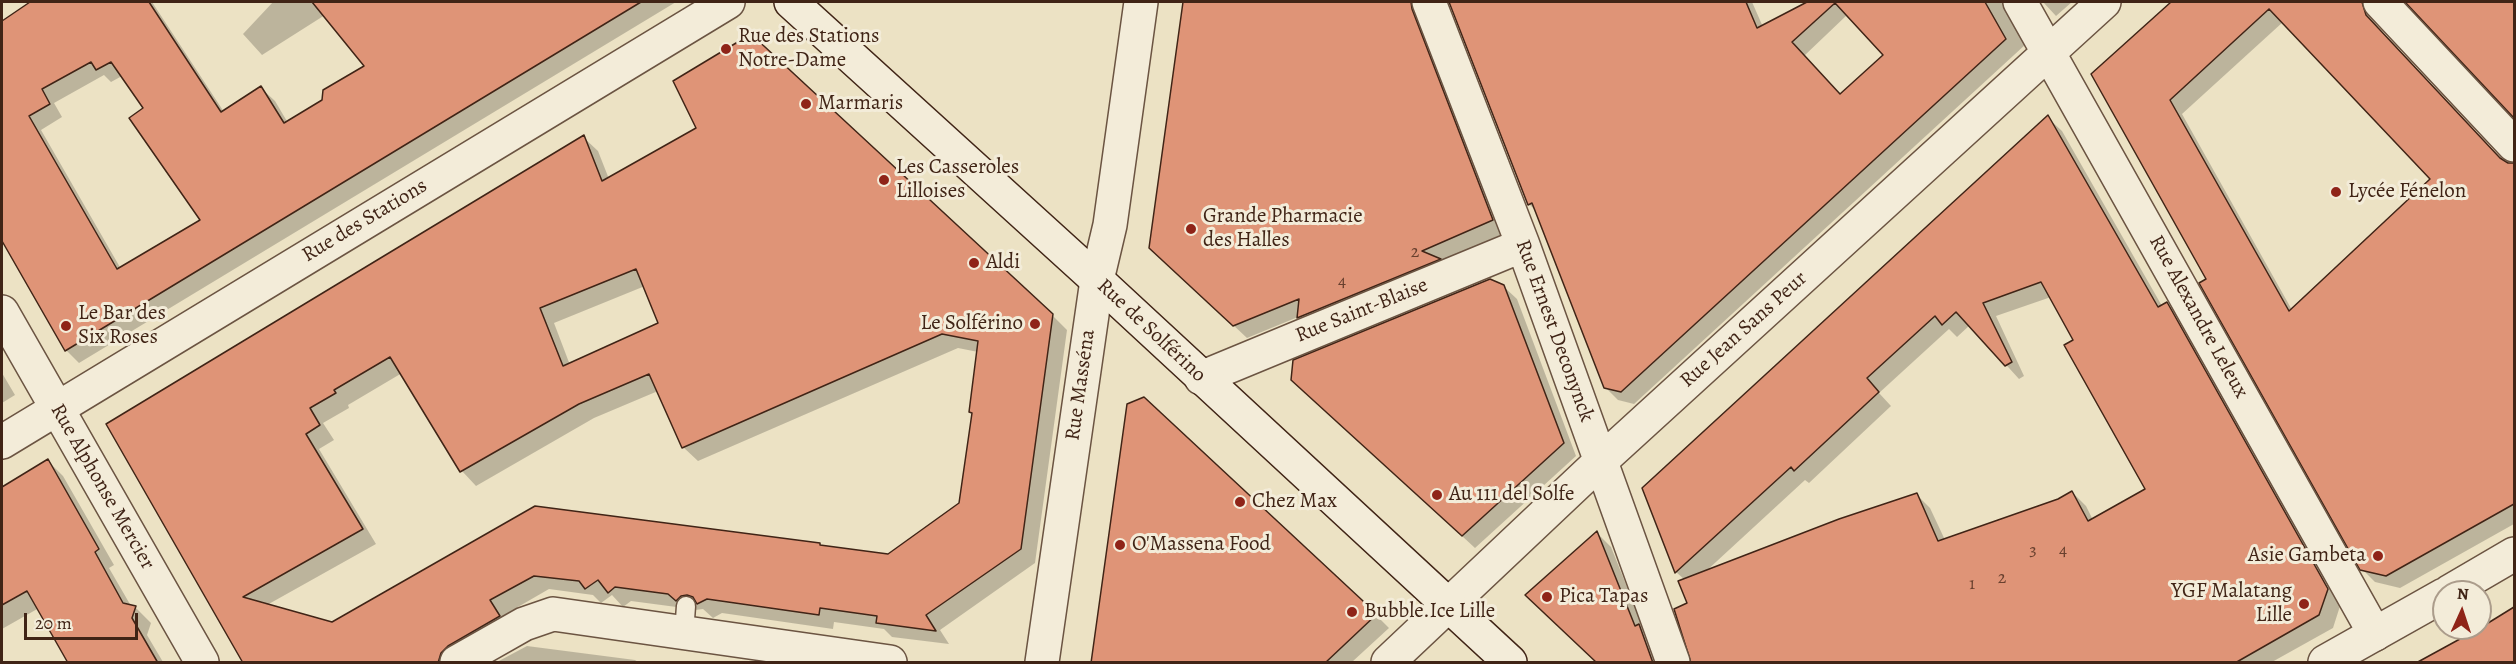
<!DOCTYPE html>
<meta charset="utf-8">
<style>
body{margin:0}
#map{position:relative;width:2516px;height:664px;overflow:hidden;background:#ece2c4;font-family:Alegreya,serif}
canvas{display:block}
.frame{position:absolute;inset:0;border:3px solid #402416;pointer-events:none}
.north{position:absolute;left:2432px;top:580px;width:60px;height:60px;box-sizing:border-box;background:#f3ecd9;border:2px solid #ab9c8b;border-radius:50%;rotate:3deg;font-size:16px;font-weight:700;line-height:24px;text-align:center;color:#402416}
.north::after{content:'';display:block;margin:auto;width:21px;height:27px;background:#8f2418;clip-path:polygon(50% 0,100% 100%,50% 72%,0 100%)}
.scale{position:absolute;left:24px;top:613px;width:114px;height:27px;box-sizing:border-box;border:3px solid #402416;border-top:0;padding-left:8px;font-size:18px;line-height:21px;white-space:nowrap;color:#402416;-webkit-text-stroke:4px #f3ecd9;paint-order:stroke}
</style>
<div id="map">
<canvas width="2516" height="664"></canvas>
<div class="frame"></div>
<div class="north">N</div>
<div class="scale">20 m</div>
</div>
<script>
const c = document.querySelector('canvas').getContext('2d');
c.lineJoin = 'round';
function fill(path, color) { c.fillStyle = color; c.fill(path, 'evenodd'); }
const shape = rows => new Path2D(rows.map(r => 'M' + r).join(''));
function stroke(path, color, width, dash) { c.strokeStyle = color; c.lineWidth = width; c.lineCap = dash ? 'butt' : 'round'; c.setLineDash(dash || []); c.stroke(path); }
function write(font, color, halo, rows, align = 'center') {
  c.font = font + ' Alegreya,serif'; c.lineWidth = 6; c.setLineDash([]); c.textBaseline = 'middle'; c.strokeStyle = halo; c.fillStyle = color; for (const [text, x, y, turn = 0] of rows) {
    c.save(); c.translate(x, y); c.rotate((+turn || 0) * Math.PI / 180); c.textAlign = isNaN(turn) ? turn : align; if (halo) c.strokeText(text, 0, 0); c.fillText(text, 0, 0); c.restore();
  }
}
fill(shape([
 [33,2,152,2,224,112,261,88,275,101,288,123,323,101,366,66,325,15,262,55,243,34,273,2,397,2,406,11,417,2,676,2,79,363,66,350,2,238,2,23],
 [104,75,111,82,122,76,145,109,202,220,121,269,41,130,62,117,54,103],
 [1185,2,1428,2,1505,233,1441,261,1451,272,1311,330,1298,317,1247,338,1151,248],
 [1451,2,1752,2,1763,27,1809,2,2020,2,2026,44,1634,404,1618,400,1605,387,1537,212,1529,204],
 [1847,15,1885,55,1841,96,1804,56],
 [2043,2,2072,2,2056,16],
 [2173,2,2380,2,2374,11,2374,20,2379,30,2501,160,2514,165,2514,524,2400,588,2375,582,2362,569,2208,280,2093,75],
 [2283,22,2432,179,2292,310,2182,114],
 [2407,2,2514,2,2514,116],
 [2048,118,2062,131,2162,306,2167,303,2180,317,2341,603,2333,628,2272,662,1711,662,1685,580,1676,572],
 [2051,297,2075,341,2147,490,2093,520,2086,506,2072,492,2058,500,1945,540,1930,508,1916,494,1704,573,1805,480,1809,483,1891,406,1879,393,1949,329,1957,337,1970,325,2019,379,2024,376,1996,316],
 [583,137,598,151,609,179,1052,315,1067,330,1035,563,940,630,949,644,892,637,884,629,834,622,833,629,722,613,713,618,703,609,695,610,691,615,684,608,631,601,623,607,612,595,601,603,593,595,549,589,504,615,513,631,460,662,245,662,108,424],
 [645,286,660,324,570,365,554,323],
 [958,348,978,352,970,412,973,415,960,504,888,555,823,547,820,544,536,508,332,624,267,605,376,544,319,449,334,440,323,423,349,408,348,405,402,373,462,471,476,486,594,418,658,391,683,447,698,461],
 [1503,286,1517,299,1576,456,1475,548,1306,392],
 [2,373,15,395,2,403],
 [1143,399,1376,615,1389,628,1352,662,1092,662],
 [48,461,63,476,114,565,109,568,131,606,136,608,151,623,147,635,163,662,69,662,39,608,2,629,2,489],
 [1597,533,1611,547,1645,632,1662,662,1598,662],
 [2514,608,2514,662,2419,662,2480,628],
 [527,646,635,660,638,662,497,662]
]), '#0003');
const building = shape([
 [30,2,149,2,221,112,261,86,284,123,322,100,323,90,364,66,312,2,641,2,65,351,2,241,2,21,30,2],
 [91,62,96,70,111,62,143,108,129,118,200,220,117,269,29,116,50,104,42,89,91,62],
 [1183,2,1411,2,1412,9,1493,220,1422,251,1441,259,1297,318,1299,299,1233,326,1149,248,1183,2],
 [1449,2,1746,2,1757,28,1807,2,1985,2,2006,39,1621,392,1604,388,1532,203,1528,205,1449,2],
 [1835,3,1883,55,1840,94,1792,42,1835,3],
 [2171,2,2362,2,2366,15,2500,158,2508,163,2514,163,2514,504,2386,576,2360,570,2199,283,2206,279,2091,74,2171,2],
 [2269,9,2430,179,2289,311,2170,100,2269,9],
 [2405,2,2514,2,2514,118,2405,2],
 [751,34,1053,314,1021,549,926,615,936,631,876,623,877,616,820,608,819,615,707,599,697,604,693,597,687,595,681,596,676,601,668,594,615,587,608,593,598,580,585,589,579,581,534,576,490,600,500,616,448,646,441,653,438,663,243,663,106,424,584,135,602,181,696,128,673,81,751,34],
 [636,269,658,323,563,366,540,308,636,269],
 [942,334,978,341,969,412,972,413,959,503,888,554,820,545,820,543,535,506,332,622,243,597,363,529,306,434,320,425,310,408,336,393,334,390,390,357,460,472,579,404,649,374,682,448,942,334],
 [2048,115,2158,307,2167,302,2328,589,2319,615,2235,663,1691,663,1674,609,1687,603,1678,581,1839,519,1917,493,1938,541,2058,499,2072,491,2088,521,2145,489,2064,345,2073,340,2041,282,1983,303,2012,362,2005,366,1956,312,1942,325,1935,316,1867,378,1879,392,1794,471,1791,467,1675,573,1642,488,2048,115],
 [1490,279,1504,285,1564,443,1462,536,1291,380,1293,360,1490,279],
 [1144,397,1377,614,1325,663,1091,663,1127,404,1144,397],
 [48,459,99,549,95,552,123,603,136,606,132,618,158,663,68,663,27,591,2,605,2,487,48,459],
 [1597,531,1635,626,1639,624,1653,663,1597,663,1525,595,1597,531],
 [2514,607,2514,663,2416,663,2480,628,2514,607]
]);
fill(building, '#df9477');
stroke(building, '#402416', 1.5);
const service = shape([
 [684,633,686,606]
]);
const minor = shape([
 [1429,2,1523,245,1673,662],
 [2020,2,2375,634],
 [2380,2,2514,145],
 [2,312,202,662],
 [1201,378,1523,245],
 [2,442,728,2],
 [457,662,524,624,553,614,890,662],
 [1042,662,1097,280,1110,225,1141,2],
 [1388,662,1602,460,2104,2]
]);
const tertiary = shape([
 [2449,592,2514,554],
 [2325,662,2444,595]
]);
const secondary = shape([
 [791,2,1097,280,1510,662]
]);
stroke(service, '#6b5442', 21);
stroke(minor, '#6b5442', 36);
stroke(tertiary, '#6b5442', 36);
stroke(secondary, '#402416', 36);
stroke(service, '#f3ecd9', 18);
stroke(minor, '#f3ecd9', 33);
stroke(tertiary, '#f3ecd9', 33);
stroke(secondary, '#f3ecd9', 33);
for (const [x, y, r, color] of [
 [726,49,6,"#8f2418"],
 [806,104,6,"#8f2418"],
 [884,180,6,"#8f2418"],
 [2336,192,6,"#8f2418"],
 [1191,229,6,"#8f2418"],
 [974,263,6,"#8f2418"],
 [1035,324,6,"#8f2418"],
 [66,326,6,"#8f2418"],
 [1437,495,6,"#8f2418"],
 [1240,502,6,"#8f2418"],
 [1120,545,6,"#8f2418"],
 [2378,556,6,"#8f2418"],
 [1547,597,6,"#8f2418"],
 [2304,604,6,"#8f2418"],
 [1352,612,6,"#8f2418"]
]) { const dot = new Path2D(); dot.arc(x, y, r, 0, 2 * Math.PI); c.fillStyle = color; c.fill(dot); stroke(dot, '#f3ecd9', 2); }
write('18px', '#68402e', null, [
 ["2",1415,253],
 ["4",1342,282],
 ["3",2033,551],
 ["4",2063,551],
 ["2",2002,579],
 ["1",1972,585]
]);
write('21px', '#402416', '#f3ecd9', [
 ["Rue des Stations",738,37],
 ["Notre-Dame",738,61],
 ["Marmaris",818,104],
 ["Les Casseroles",896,168],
 ["Lilloises",896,192],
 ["Lycée Fénelon",2348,192],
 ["Grande Pharmacie",1203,217],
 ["des Halles",1203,241],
 ["Aldi",986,263],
 ["Le Bar des",78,314],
 ["Six Roses",78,338],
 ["Le Solférino",1023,324,"right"],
 ["Au 111 del Solfe",1449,495],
 ["Chez Max",1252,502],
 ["O'Massena Food",1132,545],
 ["Asie Gambeta",2366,556,"right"],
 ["YGF Malatang",2292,592,"right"],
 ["Lille",2292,616,"right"],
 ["Pica Tapas",1559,597],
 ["Bubble.Ice Lille",1364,612]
], 'left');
write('21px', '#402416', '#f3ecd9', [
 ["Rue des Stations",365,221,-31],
 ["Rue Saint-Blaise",1362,311,-22],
 ["Rue Alexandre Leleux",2198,317,61],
 ["Rue Jean Sans Peur",1744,330,-42],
 ["Rue de Solférino",1151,331,43],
 ["Rue Ernest Deconynck",1554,331,70],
 ["Rue Masséna",1081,385,-82],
 ["Rue Alphonse Mercier",102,487,60]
]);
</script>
